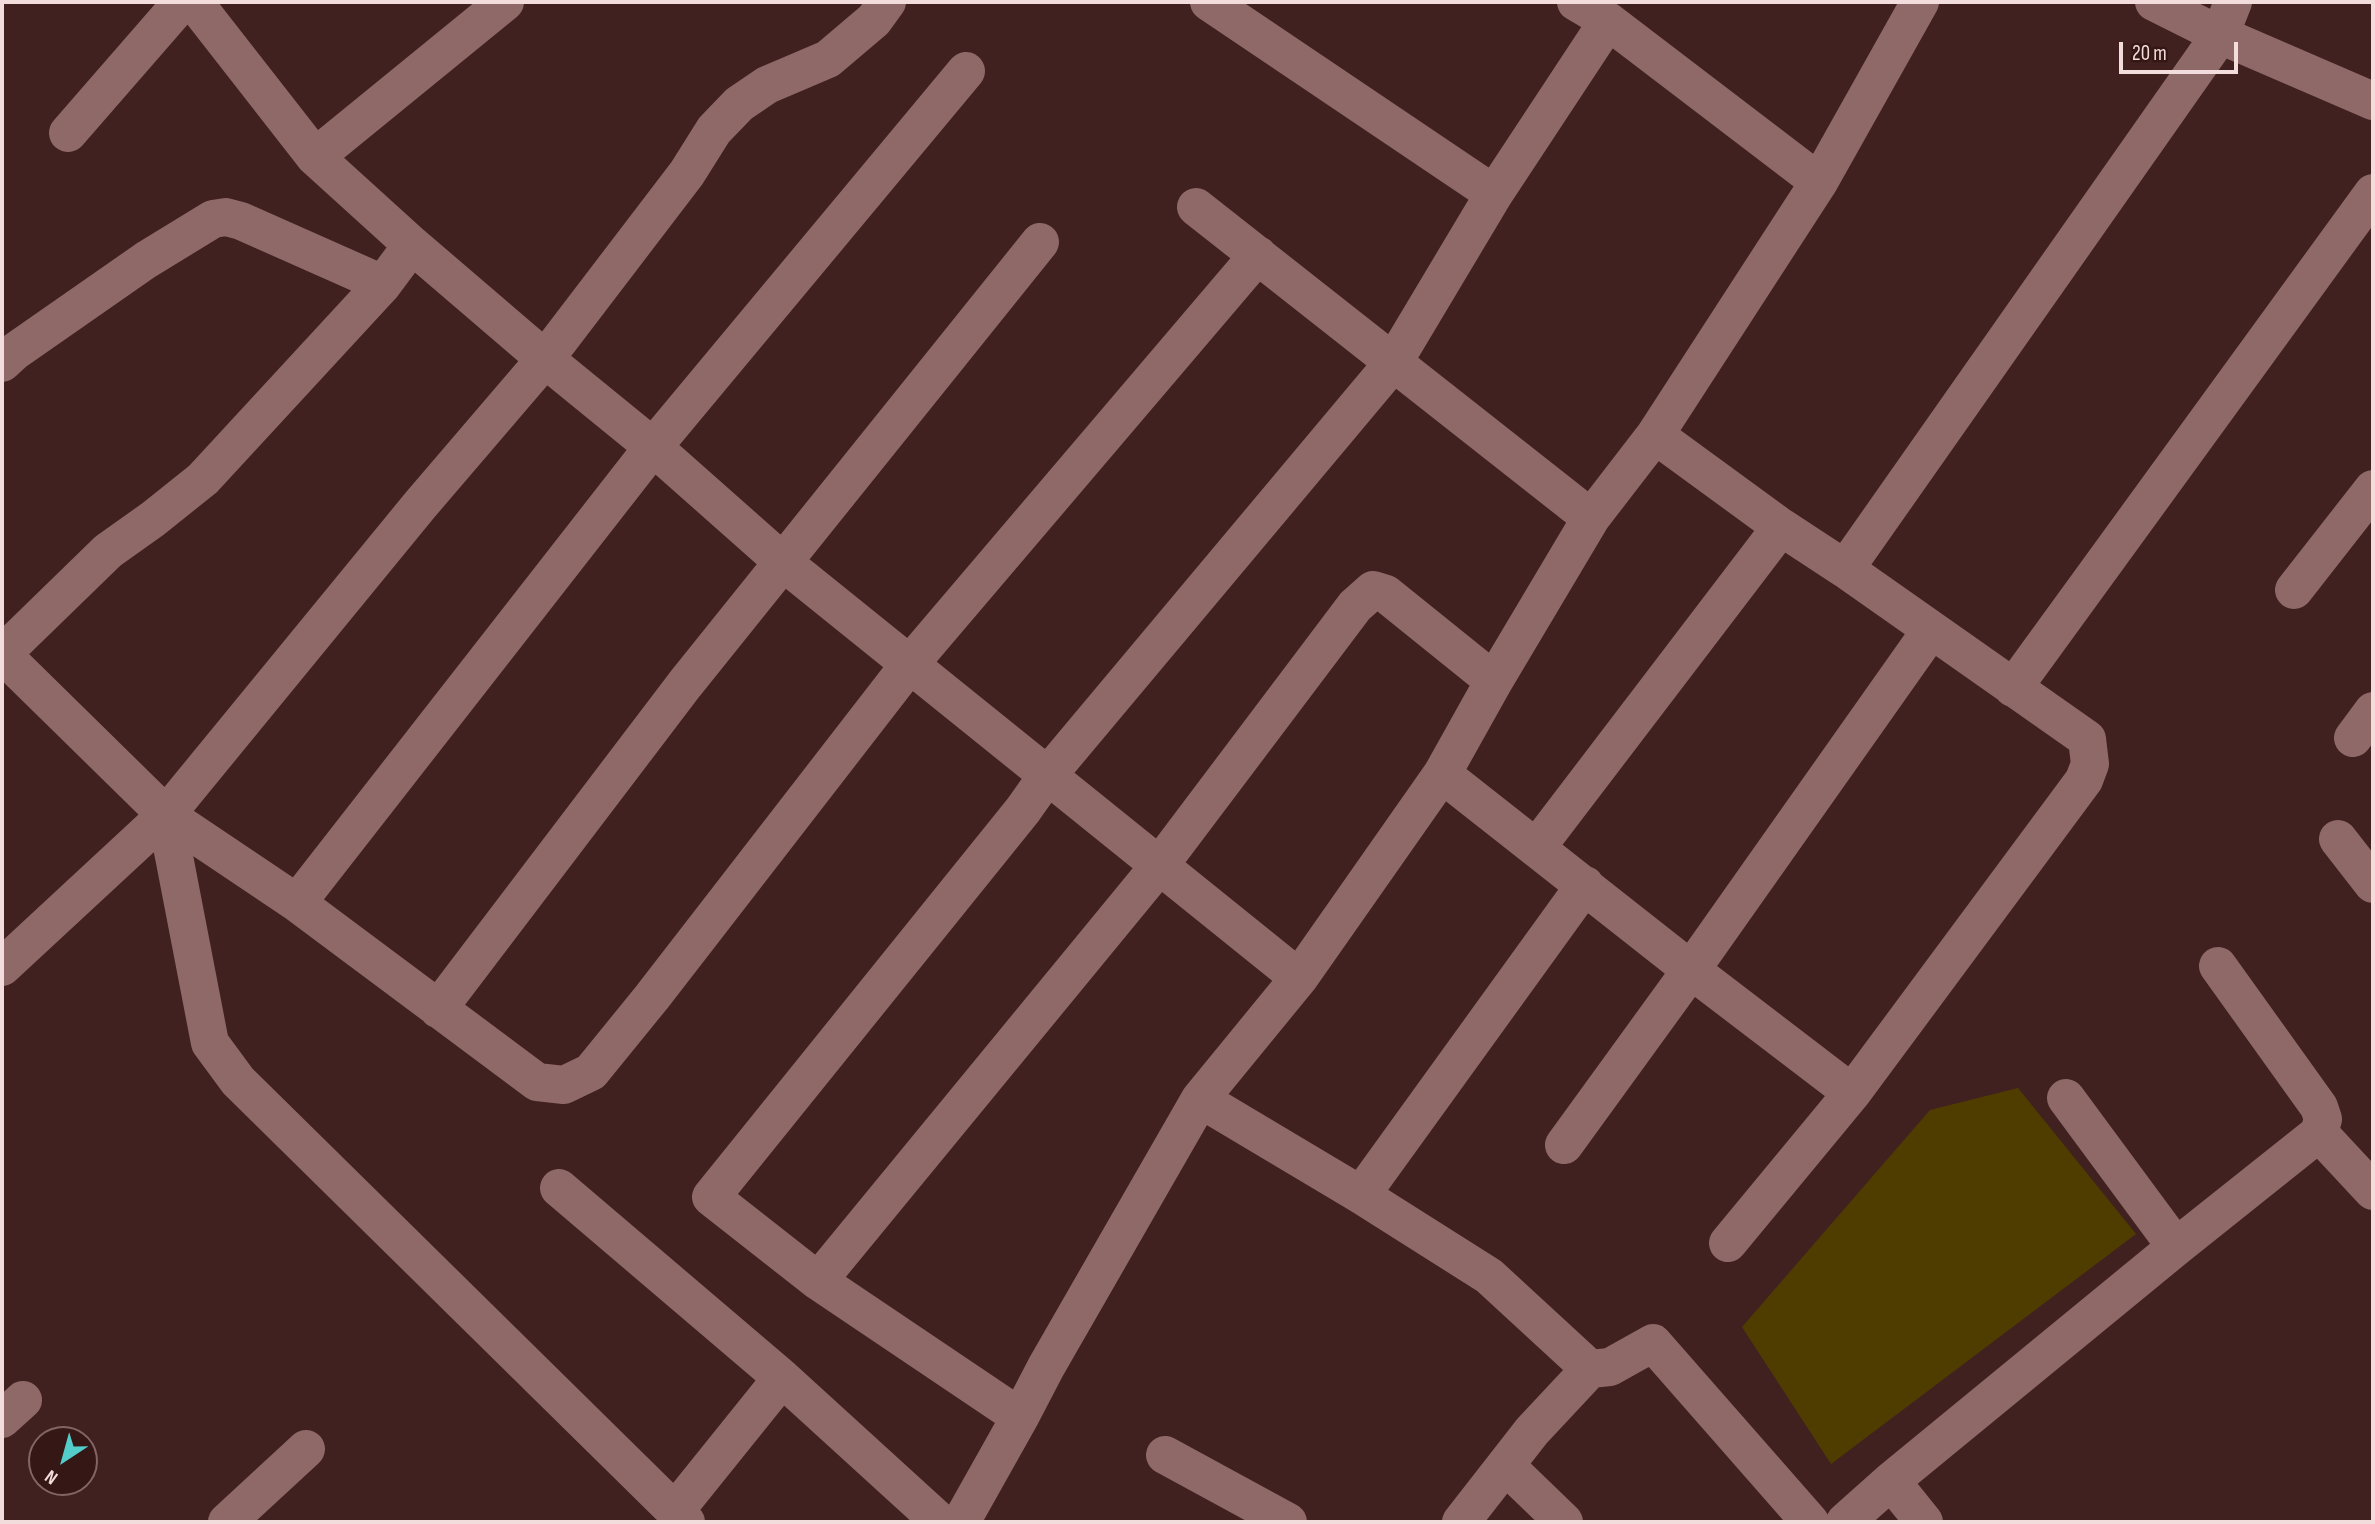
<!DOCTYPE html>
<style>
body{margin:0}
#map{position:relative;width:2375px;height:1524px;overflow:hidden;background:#402120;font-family:"Sofia Sans Condensed",sans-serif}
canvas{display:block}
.frame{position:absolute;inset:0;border:4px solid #f3dddc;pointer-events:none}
.north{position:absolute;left:28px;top:1426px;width:70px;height:70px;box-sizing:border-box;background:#351716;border:2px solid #816665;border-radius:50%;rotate:216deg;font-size:19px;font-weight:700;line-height:28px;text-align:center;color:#f3dddc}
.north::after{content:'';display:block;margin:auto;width:24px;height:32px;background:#53cdc9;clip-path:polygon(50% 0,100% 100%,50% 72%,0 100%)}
.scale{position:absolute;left:2119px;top:42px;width:119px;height:32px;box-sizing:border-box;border:4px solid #f3dddc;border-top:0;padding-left:9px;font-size:21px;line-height:24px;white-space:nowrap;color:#f3dddc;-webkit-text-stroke:5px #351716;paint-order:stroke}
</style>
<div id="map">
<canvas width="2375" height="1524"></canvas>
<div class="frame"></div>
<div class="north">N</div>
<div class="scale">20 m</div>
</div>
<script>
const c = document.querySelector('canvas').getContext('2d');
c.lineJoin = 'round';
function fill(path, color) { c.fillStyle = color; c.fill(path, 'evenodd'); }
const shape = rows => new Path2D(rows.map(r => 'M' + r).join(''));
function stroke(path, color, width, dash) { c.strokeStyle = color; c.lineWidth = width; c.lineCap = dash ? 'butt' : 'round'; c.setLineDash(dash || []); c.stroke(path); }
fill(shape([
 [2018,1088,2136,1234,1831,1464,1742,1327,1930,1110]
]), '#4f3d00');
stroke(shape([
 [194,2,315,157,412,245,545,359,653,447,784,563,1299,978],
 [887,2,874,20,828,59,767,85,739,104,714,130,687,173,545,359,420,505,166,815,297,903,537,1082,564,1085,591,1072,652,997,909,665,1258,255],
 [1209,2,1494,194],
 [1576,2,1608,21,1819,182],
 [2154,2,2220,35,2373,101],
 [68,133,182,2],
 [315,157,505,2],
 [1196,207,1591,518],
 [2,363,14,352,146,260,213,219,226,217,241,221,383,284],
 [1655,435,1781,527,1845,569,2087,739,2090,764,2084,780,1852,1093,1728,1243],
 [1845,569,2220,35,2233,2],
 [2294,590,2373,489],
 [2,654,166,815,210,1043,238,1081,686,1522],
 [2,654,108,551,153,519,203,479,383,284,412,245],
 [2013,688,2373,193],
 [2353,738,2373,711],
 [1442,774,1691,970,1852,1093],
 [2338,839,2373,884],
 [1537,847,1781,527],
 [297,903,653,447,966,71],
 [2218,966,2319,1107,2323,1119,2319,1133],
 [2,967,166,815],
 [438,1009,685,684,1040,242],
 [2066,1098,2176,1247],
 [1200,1099,1361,1195,1489,1276,1590,1369],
 [1564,1145,1691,970,1931,630],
 [559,1188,782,1378,940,1522],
 [1361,1195,1585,885],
 [818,1281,1159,866,1355,606,1373,590,1386,594,1494,681],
 [1020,1417,818,1281,711,1197,1023,810,1047,776,1393,363,1494,194,1608,21],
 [2,1419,23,1400],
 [1165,1455,1288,1522],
 [1506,1466,1564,1522],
 [1891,1481,1924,1522],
 [675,1511,782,1378],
 [227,1522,306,1449],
 [961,1522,1020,1417,1046,1367,1200,1099,1299,978,1442,774,1494,681,1591,518,1655,435,1819,182,1920,2],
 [1461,1522,1532,1431,1590,1369,1610,1367,1653,1343,1810,1522],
 [1845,1522,1891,1481,2176,1247,2319,1133,2373,1191]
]), '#8e6967', 38);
</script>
